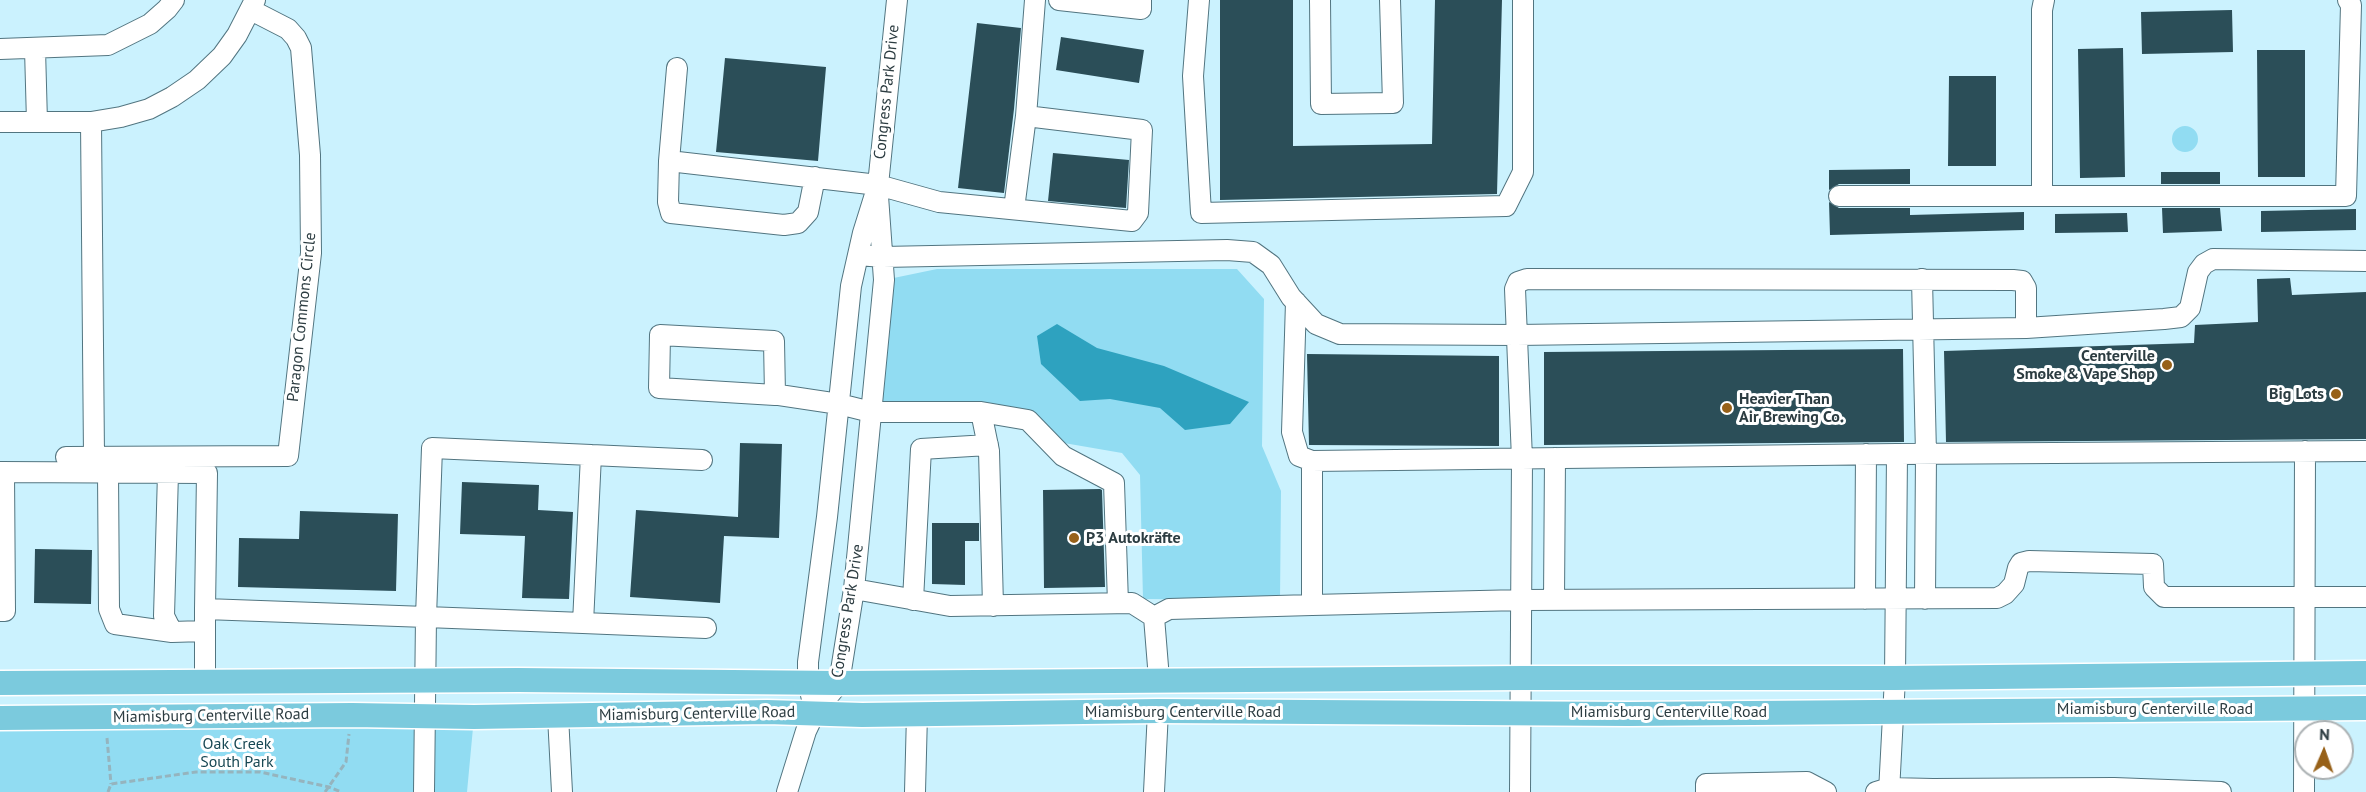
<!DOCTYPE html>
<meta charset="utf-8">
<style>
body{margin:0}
#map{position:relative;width:2366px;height:792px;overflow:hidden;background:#cbf2fe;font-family:"PT Sans",sans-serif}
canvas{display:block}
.north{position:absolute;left:2294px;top:720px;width:60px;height:60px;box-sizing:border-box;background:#fff;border:2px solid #abb1b3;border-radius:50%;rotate:2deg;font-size:16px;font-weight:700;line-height:24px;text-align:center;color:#2c3c41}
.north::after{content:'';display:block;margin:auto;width:21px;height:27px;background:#976119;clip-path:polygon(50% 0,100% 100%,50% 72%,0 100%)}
</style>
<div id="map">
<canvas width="2366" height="792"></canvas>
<div class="north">N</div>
</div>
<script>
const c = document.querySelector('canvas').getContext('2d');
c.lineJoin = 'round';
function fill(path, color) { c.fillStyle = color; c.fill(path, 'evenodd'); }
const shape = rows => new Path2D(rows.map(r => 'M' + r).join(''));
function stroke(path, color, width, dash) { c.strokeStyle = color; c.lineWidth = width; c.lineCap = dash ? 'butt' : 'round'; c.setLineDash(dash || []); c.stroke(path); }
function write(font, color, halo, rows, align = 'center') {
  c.font = font + ' "PT Sans",sans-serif'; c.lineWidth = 6; c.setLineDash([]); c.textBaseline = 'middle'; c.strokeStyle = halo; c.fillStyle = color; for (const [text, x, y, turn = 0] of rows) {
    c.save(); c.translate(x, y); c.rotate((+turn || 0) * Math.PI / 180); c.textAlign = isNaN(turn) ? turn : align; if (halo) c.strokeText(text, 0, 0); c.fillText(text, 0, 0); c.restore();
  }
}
fill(shape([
 '2172 139a13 13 0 1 1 26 0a13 13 0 1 1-26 0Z',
 [937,269,1237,269,1264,299,1262,446,1281,491,1280,600,1143,599,1140,475,1122,453,1064,443,1031,412,871,412,884,280],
 [474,717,467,792,0,792,0,718]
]), '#91dcf2');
fill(shape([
 [1057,324,1097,348,1164,366,1249,402,1230,424,1185,430,1160,408,1110,399,1080,401,1041,364,1037,336]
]), '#2ea2bf');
fill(shape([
 [1220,0,1293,0,1293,146,1432,144,1435,0,1502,0,1497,194,1220,200],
 [2232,10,2233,52,2142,54,2141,12],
 [977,23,1021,28,1014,109,1004,193,958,188],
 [1061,37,1144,50,1139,83,1056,70],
 [2123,48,2125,177,2080,178,2078,49],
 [2257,50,2305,50,2305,177,2258,177],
 [725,58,826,67,818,161,716,152],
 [1949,76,1996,76,1996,166,1948,166],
 [1053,153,1129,160,1126,208,1048,201],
 [1910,169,1910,184,1839,184,1829,190,1829,170],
 [2161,172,2220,172,2220,184,2161,184],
 [1829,202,1839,208,1910,208,1910,215,2024,212,2024,230,1830,235],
 [2162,208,2220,208,2222,231,2163,233],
 [2356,209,2356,230,2261,232,2261,211],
 [2127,213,2128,232,2055,233,2055,214],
 [2290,278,2292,295,2366,292,2366,439,1946,442,1944,351,2194,343,2195,325,2258,322,2257,279],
 [1903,349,1904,442,1544,445,1544,352],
 [1307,354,1499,356,1499,446,1309,445],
 [740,443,782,444,779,538,724,536,720,603,630,597,636,510,738,517],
 [462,482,539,485,538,510,573,512,569,599,522,598,525,536,460,534],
 [1100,489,1102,490,1105,587,1044,588,1043,490],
 [300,511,398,514,396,591,238,587,239,538,299,539],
 [932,523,979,523,979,541,965,541,965,585,932,584],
 [35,549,92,550,91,604,34,603]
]), '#2b4e58');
const minor = shape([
 [1059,0,1141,9,1141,0],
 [1199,0,1193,76,1201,213,1506,206,1523,172,1523,0],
 [1320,0,1321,104,1393,103,1390,0],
 [0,49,108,45,150,24,167,9,174,0],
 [35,49,37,122],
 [677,68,669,161,878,185,939,202,1132,221,1138,213,1142,130,1026,116,1035,0],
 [0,122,91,122,121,117,149,109,172,97,197,80,222,56,237,35,255,0],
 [91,122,94,456],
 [669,161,668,202,671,213,784,225,798,223,808,212,815,177],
 [1839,196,2346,196,2351,5,2348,0],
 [2042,196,2042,10,2044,0],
 [1014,209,1026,116],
 [858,255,883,257,1227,250,1253,252,1271,265,1291,297,1316,324,1340,334,1517,335,2026,328,2164,319,2181,317,2190,308,2198,272,2204,264,2213,259,2366,261],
 [1922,279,1926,454,1925,599],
 [1296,302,1292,432,1299,456,1312,461,1897,454,2366,451],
 [775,395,774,341,660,335,659,388,775,395,779,395,839,404,871,412,981,412,1028,420,1063,456,1114,483,1118,603],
 [981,412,989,451,993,606],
 [591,455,702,460],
 [66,457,288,456,311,253,310,155,301,48,296,38,288,29,251,10],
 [1312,461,1312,605],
 [0,472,207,473,205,609],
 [108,473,109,609,115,624,172,632],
 [168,473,164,616,172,632,204,631],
 [854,589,950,606,1132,603,1154,617,1159,679],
 [1865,599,1866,454],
 [913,600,921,449,988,445],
 [1554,600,1555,458],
 [0,611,5,611,4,472],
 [1154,617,1169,609,1312,605,1522,600,1997,598,2005,594,2014,584,2018,568,2021,563,2029,561,2153,564,2154,587,2164,597,2366,597],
 [583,623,706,628],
 [205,682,205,609,426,617,583,623,591,455,432,448,426,617,424,792],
 [815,712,808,682,808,662,827,517,851,286,863,233,878,185,897,0],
 [558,716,562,792],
 [787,792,806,731,815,712,839,683,854,589,884,280,878,196],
 [915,792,917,714],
 [1154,792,1158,711],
 [1520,792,1522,459,1515,289,1518,282,1527,279,2013,280,2022,281,2026,288,2026,328],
 [1706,792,1706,784,1807,782,1826,792],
 [1876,792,1889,788,1933,789],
 [1889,792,1895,678,1897,454],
 [1933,792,1933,789,2114,788],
 [2114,792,2114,788,2221,792],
 [2304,792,2305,451]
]);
const major = shape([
 [0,683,518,680,839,683,1522,678,1895,678,2366,673],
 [0,718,352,715,474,717,767,712,862,715,1158,711,1629,714,2366,708]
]);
stroke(minor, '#527580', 22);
stroke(major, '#fff', 27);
stroke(shape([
 [107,738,111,784],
 [108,792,111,784,196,772,260,772,329,787,341,792],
 [325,792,346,762,349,734]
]), '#95b4be', 3, [6, 3]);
stroke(minor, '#fff', 20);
stroke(major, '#7bcadd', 24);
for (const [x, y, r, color] of [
 [2167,365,6,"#976119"],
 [2336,394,6,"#976119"],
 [1727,408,6,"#976119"],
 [1074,538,6,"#976119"]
]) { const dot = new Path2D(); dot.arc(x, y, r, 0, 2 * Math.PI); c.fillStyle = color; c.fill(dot); stroke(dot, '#fff', 2); }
write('16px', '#2c3c41', '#fff', [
 ["Congress Park Drive",887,92,-84],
 ["Paragon Commons Circle",302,317,-84],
 ["Congress Park Drive",848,611,-81],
 ["Miamisburg Centerville Road",2155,709],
 ["Miamisburg Centerville Road",1183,712],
 ["Miamisburg Centerville Road",1669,712],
 ["Miamisburg Centerville Road",697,714,-1],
 ["Miamisburg Centerville Road",211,716,-1]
]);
write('bold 16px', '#2c3c41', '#fff', [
 ["Centerville",2155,356],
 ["Smoke & Vape Shop",2155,374],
 ["Big Lots",2324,394],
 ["Heavier Than",1739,399,"left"],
 ["Air Brewing Co.",1739,417,"left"],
 ["P3 Autokräfte",1086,538,"left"]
], 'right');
write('16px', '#184854', '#fff', [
 ["Oak Creek",237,744],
 ["South Park",237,762]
]);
</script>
